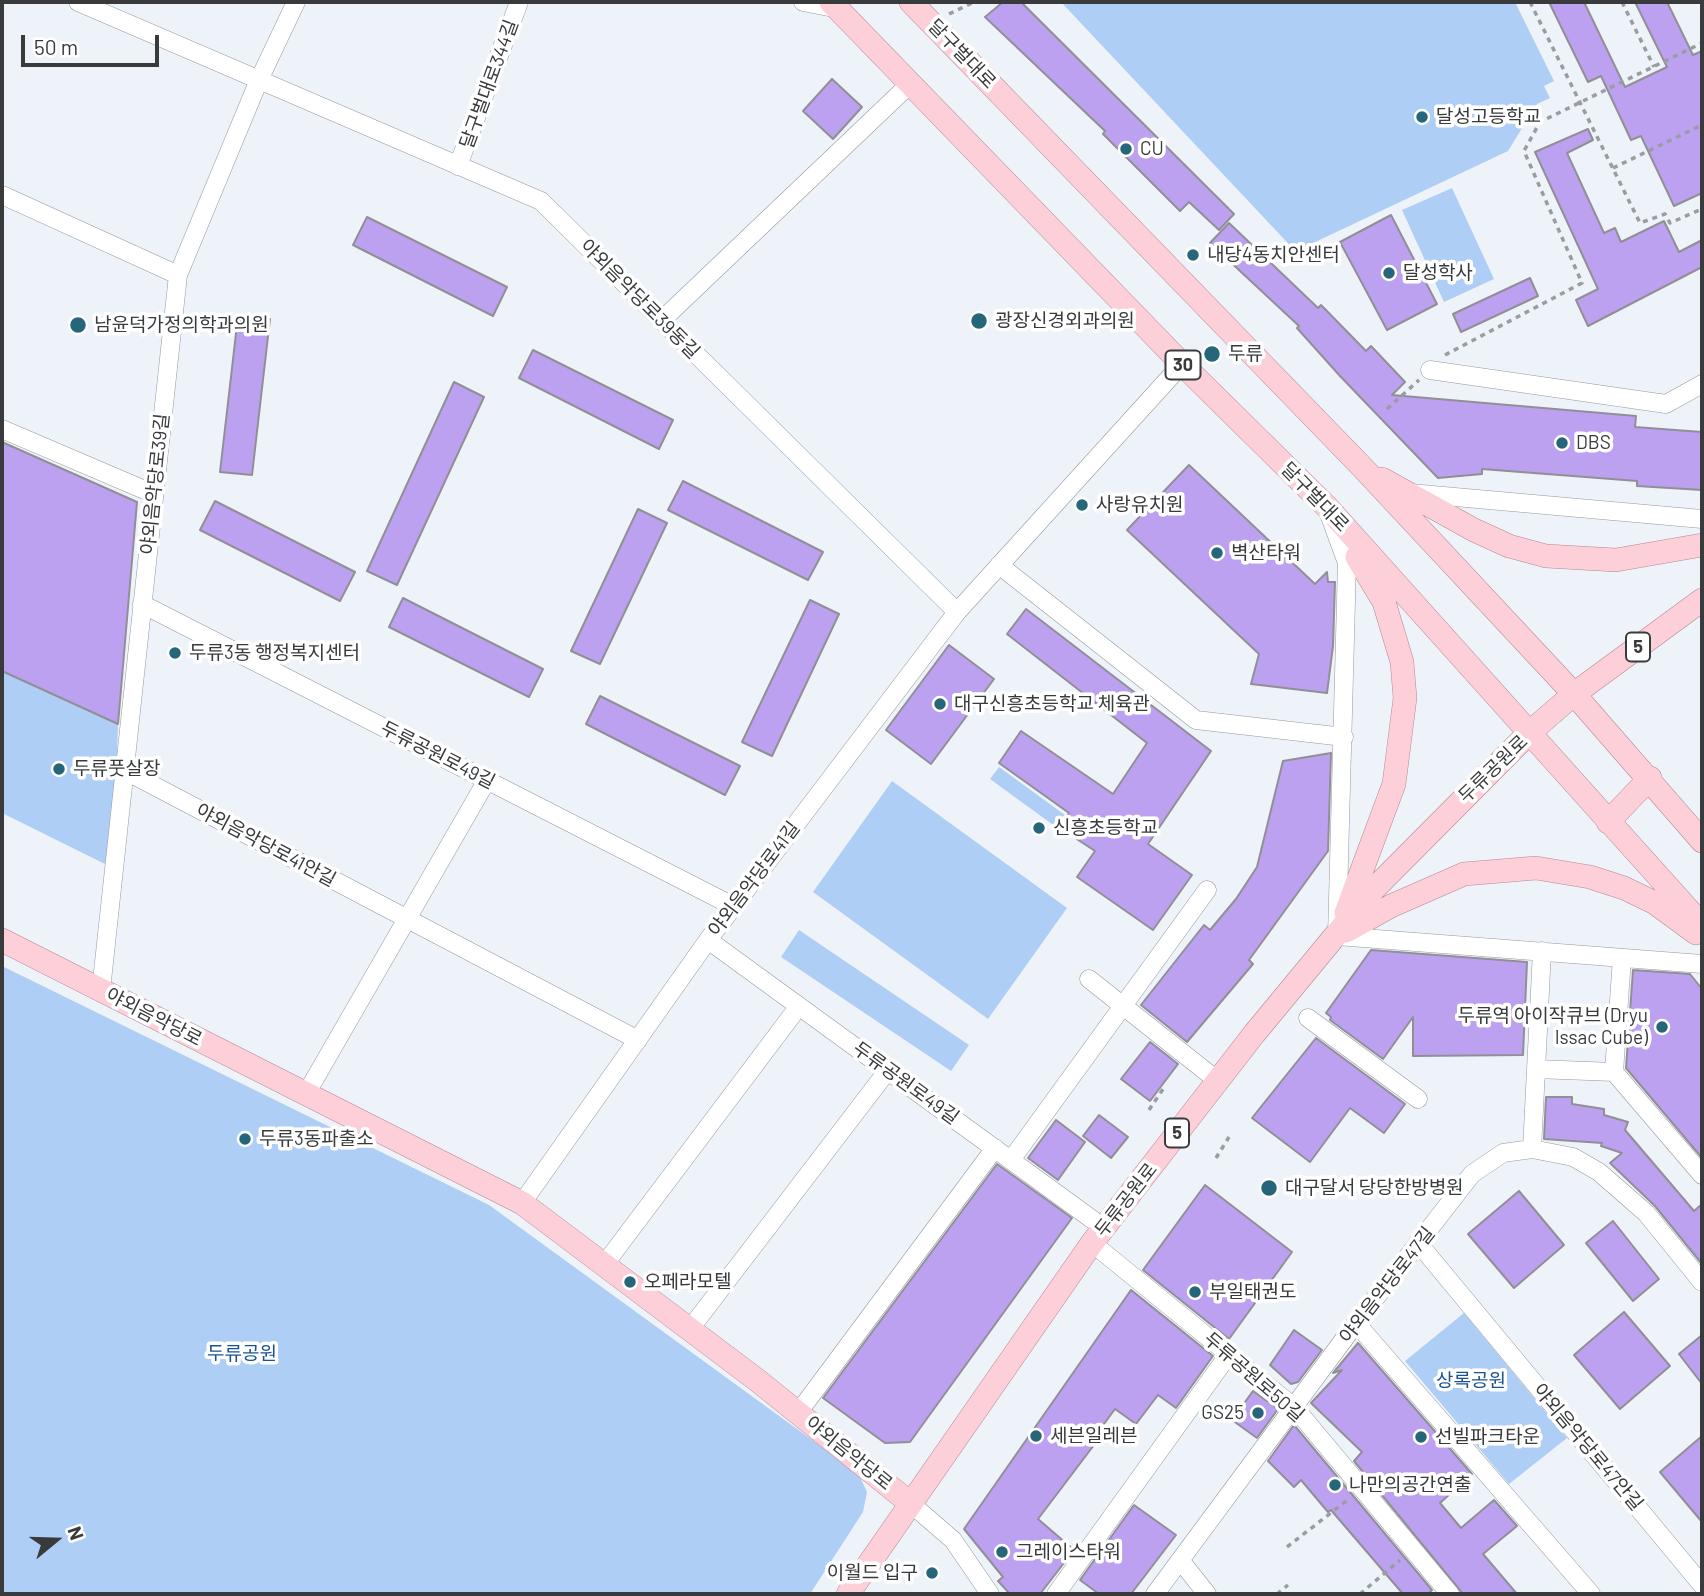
<!DOCTYPE html>
<meta charset="utf-8">
<style>
body{margin:0}
#map{position:relative;width:1704px;height:1596px;overflow:hidden;background:#eef3f9;font-family:Barlow,sans-serif}
canvas{display:block}
.frame{position:absolute;inset:0;border:4px solid #383a3c;pointer-events:none}
.north{position:absolute;left:21px;top:1505px;width:70px;height:70px;-webkit-text-stroke:5px #fff;paint-order:stroke;rotate:71deg;font-size:19px;font-weight:700;line-height:28px;text-align:center;color:#383a3c}
.north::after{content:'';display:block;margin:auto;width:24px;height:32px;background:#383a3c;clip-path:polygon(50% 0,100% 100%,50% 72%,0 100%)}
.scale{position:absolute;left:21px;top:35px;width:138px;height:32px;box-sizing:border-box;border:4px solid #383a3c;border-top:0;padding-left:9px;font-size:21px;line-height:24px;white-space:nowrap;color:#383a3c;-webkit-text-stroke:5px #fff;paint-order:stroke}
</style>
<div id="map">
<canvas width="1704" height="1596"></canvas>
<div class="frame"></div>
<div class="north">N</div>
<div class="scale">50 m</div>
</div>
<script>
const c = document.querySelector('canvas').getContext('2d');
c.lineJoin = 'round';
function fill(path, color) { c.fillStyle = color; c.fill(path, 'evenodd'); }
const shape = rows => new Path2D(rows.map(r => 'M' + r).join(''));
function stroke(path, color, width, dash) { c.strokeStyle = color; c.lineWidth = width; c.lineCap = dash ? 'butt' : 'round'; c.setLineDash(dash || []); c.stroke(path); }
function write(font, color, halo, rows, align = 'center') {
  c.font = font + ' Barlow,"Noto Sans KR",sans-serif'; c.lineWidth = 7; c.setLineDash([]); c.textBaseline = 'middle'; c.strokeStyle = halo; c.fillStyle = color; for (const [text, x, y, turn = 0] of rows) {
    c.save(); c.translate(x, y); c.rotate((+turn || 0) * Math.PI / 180); c.textAlign = isNaN(turn) ? turn : align; if (halo) c.strokeText(text, 0, 0); c.fillText(text, 0, 0); c.restore();
  }
}
fill(shape([
 [1061,2,1515,2,1554,81,1544,86,1550,98,1537,104,1508,151,1311,244,1299,255],
 [1452,188,1494,279,1444,302,1402,210],
 [2,671,118,724,113,868,2,813],
 [999,767,1065,815,1056,827,990,779],
 [892,781,1067,908,988,1019,813,892],
 [799,930,969,1045,951,1071,781,957],
 [2,966,489,1205,841,1461,860,1477,867,1492,863,1512,810,1594,2,1594],
 [1464,1313,1567,1438,1509,1484,1405,1361]
]), '#afcef5');
const building = shape([
 [1003,2,1021,2,1234,214,1219,230,1189,202,1180,211,1103,134,1105,131,985,17,1003,2],
 [1549,2,1584,2,1625,87,1667,67,1635,2,1667,2,1693,55,1702,51,1702,193,1674,206,1641,136,1631,140,1601,76,1588,82,1549,2],
 [832,79,862,107,833,139,803,111,832,79],
 [1588,129,1593,140,1567,153,1604,233,1615,228,1621,242,1664,221,1679,252,1702,240,1702,267,1588,326,1576,300,1598,289,1535,152,1588,129],
 [1391,215,1437,304,1387,330,1340,242,1391,215],
 [367,217,507,287,493,316,353,245,367,217],
 [1229,223,1318,308,1321,305,1366,351,1371,346,1405,382,1392,395,1636,416,1635,427,1702,432,1702,490,1637,486,1637,481,1482,469,1482,474,1438,478,1340,376,1297,328,1299,326,1210,243,1229,223],
 [1530,278,1538,296,1461,332,1453,314,1530,278],
 [238,316,270,319,252,475,220,472,238,316],
 [533,350,673,420,659,449,519,378,533,350],
 [454,382,484,397,397,585,367,571,454,382],
 [2,442,137,502,118,724,2,671,2,442],
 [1189,465,1315,584,1327,572,1328,582,1335,582,1333,646,1327,693,1251,684,1259,654,1127,530,1189,465],
 [683,481,823,552,808,580,668,510,683,481],
 [215,501,355,572,340,601,200,530,215,501],
 [638,509,667,523,600,664,571,651,638,509],
 [403,598,543,669,529,697,389,627,403,598],
 [810,600,839,614,772,756,742,742,810,600],
 [1026,609,1211,751,1148,844,1192,875,1153,930,1077,877,1095,851,1060,828,1069,813,999,763,1021,731,1113,794,1147,743,1007,634,1026,609],
 [949,645,994,679,931,764,886,730,949,645],
 [600,696,740,766,725,795,586,724,600,696],
 [1331,753,1328,851,1249,960,1253,964,1187,1042,1141,1005,1204,925,1210,930,1236,899,1257,867,1283,761,1331,753],
 [1371,950,1527,962,1523,1055,1413,1056,1413,1017,1383,1059,1330,1020,1331,1017,1326,1013,1371,950],
 [1633,970,1690,974,1702,989,1702,1158,1626,1068,1633,970],
 [1316,1038,1405,1104,1384,1133,1350,1108,1310,1162,1252,1118,1316,1038],
 [1150,1042,1178,1064,1150,1101,1121,1079,1150,1042],
 [1546,1097,1572,1097,1572,1104,1604,1109,1604,1115,1628,1122,1625,1130,1694,1211,1702,1204,1702,1264,1655,1206,1610,1163,1622,1153,1601,1146,1602,1143,1544,1139,1546,1097],
 [1099,1115,1128,1137,1111,1158,1083,1136,1099,1115],
 [1056,1120,1085,1142,1058,1180,1028,1158,1056,1120],
 [997,1164,1072,1218,910,1442,885,1443,823,1398,997,1164],
 [1205,1185,1292,1252,1229,1339,1143,1270,1205,1185],
 [1519,1191,1564,1245,1514,1288,1468,1234,1519,1191],
 [1613,1221,1659,1279,1633,1301,1586,1243,1613,1221],
 [1131,1290,1213,1356,1176,1408,1158,1395,1136,1424,1115,1409,1090,1443,1094,1445,1038,1519,1074,1550,1040,1594,1010,1594,998,1581,1003,1577,964,1529,1131,1290],
 [1624,1312,1670,1366,1620,1409,1574,1355,1624,1312],
 [1294,1330,1322,1350,1298,1382,1291,1384,1270,1365,1294,1330],
 [1702,1335,1702,1384,1679,1354,1702,1335],
 [1358,1343,1472,1474,1440,1503,1461,1528,1494,1500,1517,1526,1483,1554,1517,1594,1463,1594,1354,1461,1362,1452,1311,1403,1342,1370,1333,1373,1358,1343],
 [1253,1391,1278,1409,1257,1438,1232,1420,1253,1391],
 [1294,1425,1432,1590,1428,1594,1403,1594,1331,1510,1328,1512,1301,1480,1294,1487,1268,1461,1294,1425],
 [1702,1436,1702,1522,1660,1472,1702,1436],
 [1134,1505,1176,1535,1131,1594,1099,1594,1080,1580,1134,1505]
]);
fill(building, '#bda1f1');
stroke(building, '#918f96', 2);
const minor = shape([
 [78,2,541,201,957,612],
 [803,2,839,9],
 [458,166,519,2],
 [2,195,178,275],
 [662,320,911,83],
 [1430,370,1666,404,1702,384],
 [2,429,154,494],
 [1410,493,1702,519],
 [1329,514,1347,563,1337,936,1702,964],
 [999,565,1196,720,1344,737],
 [142,604,733,906],
 [124,770,638,1040],
 [708,940,1104,1228],
 [1089,979,1218,1081],
 [101,990,178,275,259,80,296,2],
 [1308,1018,1418,1099],
 [1536,1069,1614,1072,1702,1175],
 [1614,1072,1622,958],
 [306,1094,487,780],
 [1532,1149,1542,951],
 [1011,1160,1207,890],
 [522,1203,708,940,957,612,1182,364],
 [1092,1243,1295,1408,1450,1594],
 [1419,1244,1702,1585],
 [604,1265,799,1006],
 [1356,1323,1591,1594],
 [690,1329,888,1070],
 [798,1413,995,1148],
 [910,1503,953,1540,990,1594],
 [1180,1560,1207,1594],
 [1056,1594,1229,1354],
 [1155,1594,1356,1323,1472,1174,1503,1153,1532,1149,1573,1157,1599,1172,1646,1213,1702,1282]
]);
const major = shape([
 [831,2,1182,364,1327,507,1702,925],
 [911,2,1363,468,1574,694,1702,841],
 [1382,479,1474,530,1509,546,1546,556,1616,560,1702,545],
 [1608,822,1650,778],
 [1346,913,1394,784,1405,698,1402,662,1384,602,1357,557],
 [1346,931,1391,906,1464,874,1536,868,1590,877,1624,888,1655,903,1696,933],
 [2,940,522,1203,757,1380,910,1503],
 [848,1594,1092,1243,1254,1034,1373,890,1528,734,1574,694,1702,600]
]);
stroke(minor, '#94989e', 19);
stroke(major, '#b68691', 24);
stroke(shape([
 [1530,2,1640,223,1665,214,1670,223,1702,209],
 [1622,2,1654,67],
 [949,14,974,2],
 [1613,168,1702,125],
 [1445,355,1582,283,1524,151,1540,122,1702,43],
 [1387,409,1419,380],
 [1149,1110,1163,1089],
 [1216,1158,1229,1137],
 [1287,1547,1350,1498],
 [1277,1594,1288,1585],
 [1360,1594,1400,1560]
]), '#999da1', 3.5, [5, 5]);
stroke(minor, '#fff', 18);
stroke(major, '#fccfd9', 23);
for (const [x, y, r, color] of [
 [1422,117,7,"#26667a"],
 [1126,149,7,"#26667a"],
 [1193,255,7,"#26667a"],
 [1389,273,7,"#26667a"],
 [979,321,9,"#26667a"],
 [78,325,9,"#26667a"],
 [1212,354,9,"#26667a"],
 [1562,443,7,"#26667a"],
 [1082,505,7,"#26667a"],
 [1217,553,7,"#26667a"],
 [175,653,7,"#26667a"],
 [940,704,7,"#26667a"],
 [59,769,7,"#26667a"],
 [1039,828,7,"#26667a"],
 [1662,1027,7,"#26667a"],
 [245,1139,7,"#26667a"],
 [1269,1188,9,"#26667a"],
 [630,1282,7,"#26667a"],
 [1195,1292,7,"#26667a"],
 [1258,1413,7,"#26667a"],
 [1036,1436,7,"#26667a"],
 [1421,1437,7,"#26667a"],
 [1335,1485,7,"#26667a"],
 [1002,1552,7,"#26667a"],
 [932,1573,7,"#26667a"]
]) { const dot = new Path2D(); dot.arc(x, y, r, 0, 2 * Math.PI); c.fillStyle = color; c.fill(dot); stroke(dot, '#fff', 2.5); }
for (const [x, y, w] of [
 [1183,365,35],
 [1638,647,24],
 [1177,1133,24]
]) { const box = new Path2D(); box.roundRect(x - w / 2, y - 14.5, w, 29, 5); c.fillStyle = '#fff'; c.fill(box); stroke(box, '#383a3c', 2); }
write('bold 18px', '#383a3c', null, [
 ["30",1183,365],
 ["5",1638,647],
 ["5",1177,1133]
]);
write('19px', '#383a3c', '#fff', [
 ["달구벌대로",962,54,46],
 ["달구벌대로344길",489,84,-70],
 ["야외음악당로39동길",640,299,45],
 ["야외음악당로39길",155,484,-84],
 ["달구벌대로",1315,497,46],
 ["두류공원로49길",438,755,27],
 ["두류공원로",1493,769,-44],
 ["야외음악당로41안길",266,845,28],
 ["야외음악당로41길",754,879,-53],
 ["야외음악당로",154,1017,27],
 ["두류공원로49길",906,1083,36],
 ["두류공원로",1126,1200,-52],
 ["야외음악당로47길",1387,1285,-52],
 ["두류공원로50길",1254,1377,41],
 ["야외음악당로47안길",1588,1447,50],
 ["야외음악당로",849,1453,39]
]);
write('19px', '#383a3c', '#fff', [
 ["달성고등학교",1436,117],
 ["CU",1140,149],
 ["내당4동치안센터",1207,255],
 ["달성학사",1403,273],
 ["광장신경외과의원",995,321],
 ["남윤덕가정의학과의원",94,325],
 ["두류",1228,354],
 ["DBS",1576,443],
 ["사랑유치원",1096,505],
 ["벽산타워",1231,553],
 ["두류3동 행정복지센터",189,653],
 ["대구신흥초등학교 체육관",954,704],
 ["두류풋살장",73,769],
 ["신흥초등학교",1053,828],
 ["두류역 아이작큐브 (Dryu",1648,1016,"right"],
 ["Issac Cube)",1648,1038,"right"],
 ["두류3동파출소",259,1139],
 ["대구달서 당당한방병원",1285,1188],
 ["오페라모텔",644,1282],
 ["부일태권도",1209,1292],
 ["GS25",1244,1413,"right"],
 ["세븐일레븐",1050,1436],
 ["선빌파크타운",1435,1437],
 ["나만의공간연출",1349,1485],
 ["그레이스타워",1016,1552],
 ["이월드 입구",918,1573,"right"]
], 'left');
write('19px', '#1b5391', '#fff', [
 ["두류공원",242,1354],
 ["상록공원",1471,1381]
]);
</script>
